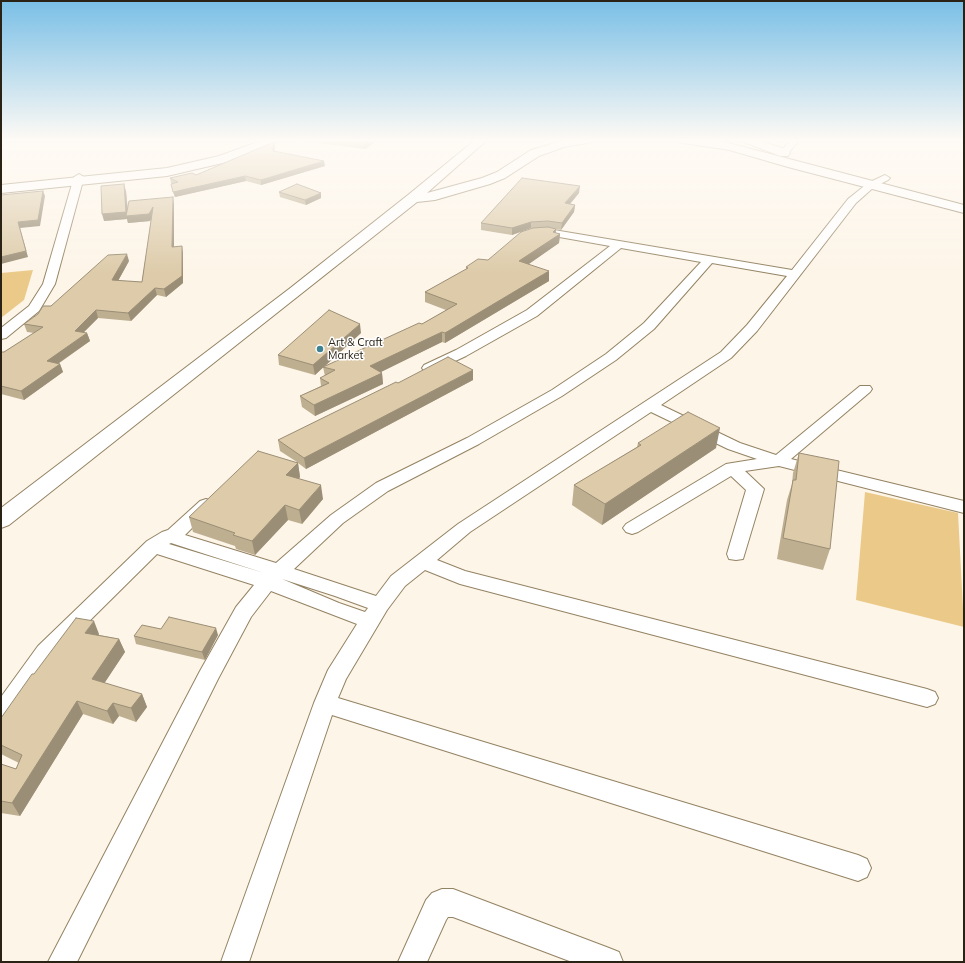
<!DOCTYPE html>
<style>
body{margin:0}
#map{position:relative;width:965px;height:963px;overflow:hidden;background:#fdf5e8;font-family:Mulish,sans-serif}
canvas{display:block}
.frame{position:absolute;inset:0;border:2px solid #292215;pointer-events:none}
</style>
<div id="map">
<canvas width="965" height="963"></canvas>
<div class="frame"></div>
</div>
<script>
const c = document.querySelector('canvas').getContext('2d');
c.lineJoin = 'round';
function fill(path, color) { c.fillStyle = color; c.fill(path, 'evenodd'); }
const shape = rows => new Path2D(rows.map(r => 'M' + r).join(''));
function stroke(path, color, width, dash) { c.strokeStyle = color; c.lineWidth = width; c.lineCap = dash ? 'butt' : 'round'; c.setLineDash(dash || []); c.stroke(path); }
function write(font, color, halo, rows, align = 'center') {
  c.font = font + ' Mulish,sans-serif'; c.lineWidth = 3; c.setLineDash([]); c.textBaseline = 'middle'; c.strokeStyle = halo; c.fillStyle = color; for (const [text, x, y, turn = 0] of rows) {
    c.save(); c.translate(x, y); c.rotate((+turn || 0) * Math.PI / 180); c.textAlign = isNaN(turn) ? turn : align; if (halo) c.strokeText(text, 0, 0); c.fillText(text, 0, 0); c.restore();
  }
}
fill(shape([
 [33,270,24,300,1,318,1,273],
 [865,492,958,513,964,627,856,600]
]), '#ebca89');
const minor = shape([
 [791,140,799,140,787,155,781,155,779,153,791,140],
 [79,174,84,177,55,284,39,311,6,338,1,339,1,328,29,306,43,284,74,177,79,174],
 [885,175,890,178,888,180,874,187,856,203,757,331,731,358,661,405,740,443,776,455,860,386,870,386,872,389,870,392,791,459,964,501,964,513,779,466,745,471,764,489,743,559,736,560,729,559,727,554,746,490,731,476,638,532,632,534,626,532,623,528,626,524,726,464,757,459,728,449,651,412,470,532,437,560,465,571,927,689,935,692,938,698,935,704,927,707,460,584,425,570,405,586,387,610,346,679,338,698,858,855,867,859,871,868,867,877,858,881,332,715,249,962,221,962,314,703,328,670,357,624,271,591,251,617,218,679,77,962,48,962,200,671,236,607,254,585,157,554,52,658,9,722,1,724,1,697,38,646,147,541,162,532,168,530,200,501,206,499,212,501,215,505,185,535,276,563,331,515,376,483,467,438,552,390,606,354,644,323,701,262,621,248,537,316,466,356,434,371,424,371,422,368,424,365,456,350,527,310,610,246,548,235,536,236,530,233,532,231,548,229,792,270,848,199,868,183,885,175],
 [712,263,787,276,747,325,721,352,458,524,391,576,376,596,294,569,343,523,388,491,479,444,562,396,616,360,654,329,712,263],
 [171,543,264,573,169,544,171,543],
 [282,579,335,596,368,608,365,612,339,603,282,579],
 [442,889,453,889,609,948,619,952,623,962,572,962,453,917,448,917,446,920,427,962,398,962,426,900,432,893,442,889]
]);
const tertiary = shape([
 [263,140,279,140,277,142,227,162,167,176,1,193,1,185,167,168,219,156,263,140]
]);
const secondary = shape([
 [700,140,717,140,964,205,964,213,788,167,702,142,700,140]
]);
const primary = shape([
 [475,140,487,140,427,193,482,178,497,172,531,150,558,142,568,140,594,140,592,142,564,147,539,156,505,178,490,184,435,200,417,202,9,525,1,528,1,508,289,289,408,195,475,140],
 [678,140,704,140,730,144,736,147,730,150,683,143,679,142,678,140],
 [743,140,758,140,788,150,790,153,788,156,780,156,744,142,743,140]
]);
stroke(minor, '#948363', 2);
stroke(tertiary, '#948363', 2);
stroke(secondary, '#948363', 2);
stroke(primary, '#948363', 2);
fill(minor, '#fff');
fill(tertiary, '#fff');
fill(secondary, '#fff');
fill(primary, '#fff');
fill(shape([
 [295,140,378,140,365,149],
 [275,147,274,151,325,166,261,185,246,181,175,197,171,184,172,184,171,183,170,178,196,175],
 [126,191,128,210,174,204,174,247,183,253,183,283,166,297,157,295,131,321,98,318,83,333,87,333,90,341,58,364,60,364,63,372,24,400,1,394,1,352,4,352,34,333,27,332,24,324,51,306,129,261,118,281,142,282,151,220,150,221,128,223,127,219,104,221],
 [279,192,321,198,306,205,280,197],
 [579,193,570,204,575,205,574,212,561,230,556,229,556,233,560,234,559,243,528,264,549,281,445,343,442,342,380,372,382,373,383,384,315,416,302,407,300,396,321,386,320,378,325,376,323,367,315,375,279,365,278,355,361,333,324,367,422,324,446,310,425,302,425,292,466,270,466,267,488,260,542,228,531,228,512,235,481,230,481,223],
 [473,380,306,469,298,463,300,477,299,479,323,499,302,524,288,520,255,555,236,549,235,546,193,532,189,517,297,462,280,451,278,440,398,383],
 [638,443,716,448,602,525,572,505,574,485,637,447],
 [799,453,830,549,823,570,777,559,787,500,792,484,793,473],
 [161,629,218,635,205,660,136,644,134,636],
 [99,634,99,635,119,639,125,652,104,683,142,694,147,707,136,722,119,716,113,724,83,714,20,816,1,813,1,764,16,769,19,763,1,754,1,718,34,674]
]), '#beaf91');
fill(shape([
 [368,140,378,140,365,149,364,142],
 [274,142,275,147,273,156,273,151],
 [324,161,325,166,261,185,261,180],
 [245,176,246,181,175,197,173,192],
 [124,184,126,191,128,216,153,207,154,214,150,221,128,223,127,219,104,221,102,214],
 [580,186,579,193,565,210,565,203],
 [43,191,45,196,40,226,20,228,28,257,1,264,1,257,18,222],
 [321,193,321,198,306,205,305,200],
 [173,197,174,204,174,254,172,247],
 [575,205,574,212,561,230,562,223],
 [531,222,531,228,512,235,512,228],
 [556,229,555,237,560,234,559,243,519,271,519,261,553,232],
 [182,246,183,253,183,283,166,297,164,289],
 [127,254,129,261,114,288,112,280],
 [549,271,549,281,445,343,445,333],
 [155,288,157,295,131,321,128,313],
 [96,310,98,318,77,339,75,331],
 [360,324,361,333,315,375,313,365],
 [442,332,442,342,371,377,370,366],
 [87,333,90,341,50,369,47,361],
 [60,364,63,372,24,400,21,391],
 [473,370,473,380,306,469,304,458],
 [382,373,383,384,315,416,314,405],
 [720,428,716,448,602,525,605,504],
 [298,463,300,477,289,489,286,475],
 [321,485,323,499,302,524,299,510],
 [285,505,288,520,255,555,252,541],
 [94,621,99,634,91,647,85,633],
 [216,628,218,635,205,660,202,652],
 [119,639,125,652,98,693,92,679],
 [142,694,147,707,136,722,131,708],
 [77,701,83,714,20,816,12,803],
 [113,703,119,716,113,724,107,711]
]), '#9b8e76');
const building = shape([
 [345,140,368,140,364,142,345,140],
 [274,142,273,151,324,161,261,180,245,176,173,192,171,184,178,182,170,178,192,173,196,175,274,142],
 [522,178,580,186,565,203,575,205,562,223,548,221,531,222,512,228,481,223,522,178],
 [124,184,126,212,102,214,101,186,124,184],
 [297,184,321,193,305,200,279,192,297,184],
 [43,191,38,220,18,222,26,251,1,257,1,195,43,191],
 [173,197,172,247,182,246,182,276,164,289,155,288,128,313,96,310,75,331,87,333,47,361,60,364,21,391,1,386,1,352,4,352,43,327,24,324,38,314,43,306,51,306,108,255,127,254,112,280,142,282,153,207,149,214,126,216,129,201,173,197],
 [548,227,556,229,553,232,560,234,519,261,549,271,445,333,442,332,370,366,382,373,314,405,300,396,329,383,320,378,335,370,323,367,419,323,422,324,457,304,425,292,468,268,466,267,478,259,488,260,521,232,533,228,548,227],
 [329,310,360,324,313,365,278,355,329,310],
 [448,357,473,370,304,458,278,440,396,382,398,383,448,357],
 [688,412,720,428,605,504,574,485,641,445,638,443,688,412],
 [258,451,298,463,286,475,321,485,299,510,285,505,252,541,233,535,235,533,189,517,258,451],
 [799,453,839,461,830,549,783,538,793,480,796,480,799,453],
 [169,617,216,628,202,652,134,636,142,625,161,629,169,617],
 [76,618,94,621,85,633,119,639,92,679,142,694,131,708,113,703,107,711,77,701,12,803,1,801,1,764,16,769,22,755,1,745,1,718,32,674,34,674,76,618]
]);
fill(building, '#ddcba9');
stroke(building, '#9b8e76', 1);
const sky = c.createLinearGradient(0, 0, 0, 274);
sky.addColorStop(0, '#79bfe6');
sky.addColorStop(0.51, '#fefaf5');
sky.addColorStop(1, '#fefaf500');
c.fillStyle = sky;
c.fillRect(0, 0, 965, 274);
for (const [x, y, r, color] of [
 [320,349,4,"#3f8292"]
]) { const dot = new Path2D(); dot.arc(x, y, r, 0, 2 * Math.PI); c.fillStyle = color; c.fill(dot); stroke(dot, '#fff', 1.5); }
write('11px', '#292215', '#fff', [
 ["Art & Craft",328,343],
 ["Market",328,356]
], 'left');
</script>
